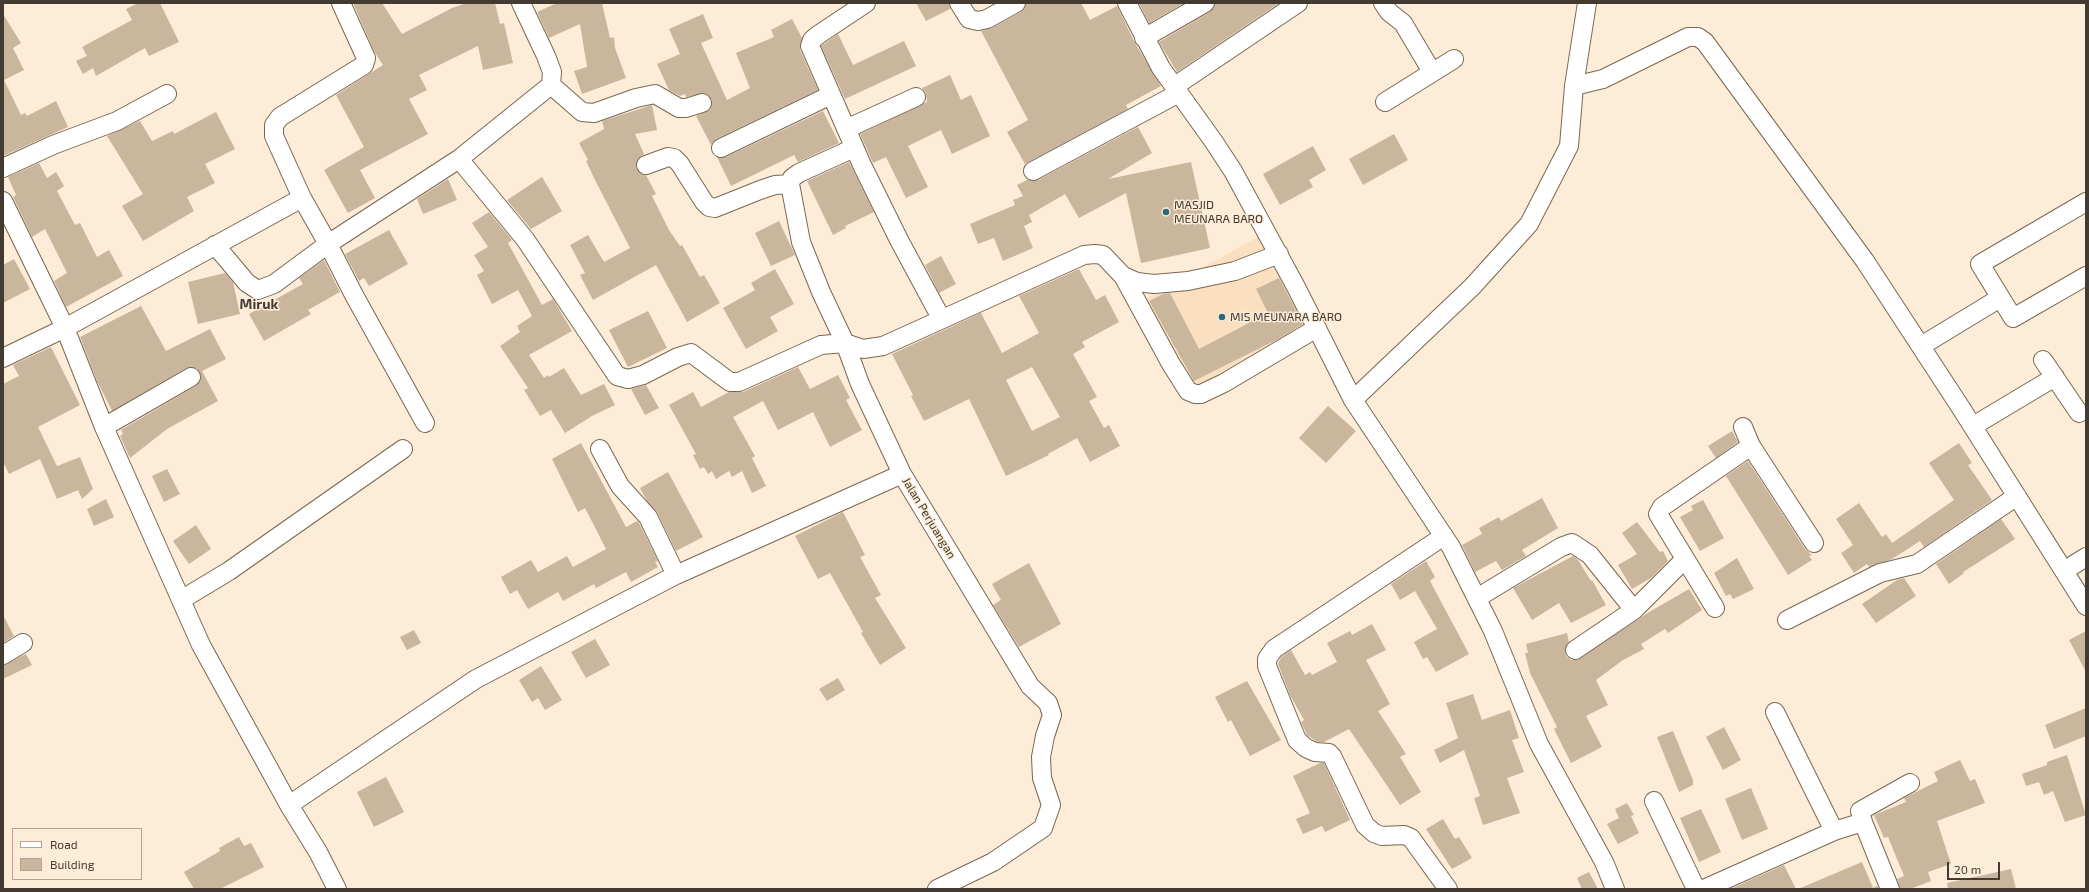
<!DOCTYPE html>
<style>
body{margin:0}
#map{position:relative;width:2089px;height:892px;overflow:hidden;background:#fdecd8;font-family:"Exo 2",sans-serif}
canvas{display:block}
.frame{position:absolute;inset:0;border:4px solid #433b31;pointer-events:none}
.legend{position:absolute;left:12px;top:828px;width:130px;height:52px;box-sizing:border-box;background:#fdecd8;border:1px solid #b3a595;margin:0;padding:5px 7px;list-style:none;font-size:12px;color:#433b31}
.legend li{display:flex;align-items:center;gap:8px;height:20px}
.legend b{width:20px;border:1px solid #b3a595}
.scale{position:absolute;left:1947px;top:862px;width:53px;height:18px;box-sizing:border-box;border:2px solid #433b31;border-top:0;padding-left:5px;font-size:12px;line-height:14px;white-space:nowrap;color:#433b31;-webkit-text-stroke:3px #fdecd8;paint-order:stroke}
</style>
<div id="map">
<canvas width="2089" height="892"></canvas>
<div class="frame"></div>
<ul class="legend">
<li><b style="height:5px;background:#fff"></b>Road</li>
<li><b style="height:11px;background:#cab69d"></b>Building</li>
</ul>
<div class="scale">20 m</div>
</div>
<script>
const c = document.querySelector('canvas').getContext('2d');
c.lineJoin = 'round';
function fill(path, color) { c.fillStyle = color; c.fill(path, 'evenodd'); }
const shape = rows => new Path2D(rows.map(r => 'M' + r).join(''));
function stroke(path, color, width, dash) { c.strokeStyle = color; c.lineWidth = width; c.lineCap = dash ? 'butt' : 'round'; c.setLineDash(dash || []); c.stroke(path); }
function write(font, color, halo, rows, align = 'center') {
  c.font = font + ' "Exo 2",sans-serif'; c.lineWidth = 3; c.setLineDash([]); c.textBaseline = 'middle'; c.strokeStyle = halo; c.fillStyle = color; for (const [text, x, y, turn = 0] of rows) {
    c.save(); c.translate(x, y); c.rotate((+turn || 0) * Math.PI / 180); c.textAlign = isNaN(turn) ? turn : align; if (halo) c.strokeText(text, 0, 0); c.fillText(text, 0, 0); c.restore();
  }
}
fill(shape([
 [1260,236,1310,329,1184,398,1134,305]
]), '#fae0c0');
fill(shape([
 [138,3,160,3,179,42,149,56,145,48,96,76,93,68,83,74,76,61,87,56,82,47,132,20,126,9],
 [353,3,382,3,402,34,452,8,467,3,495,3,500,24,504,23,513,63,483,70,478,46,419,75,427,90,409,99,428,134,360,170,375,198,348,213,324,170,364,147,336,95,383,65,374,51],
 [557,3,602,3,610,38,614,37,615,48,626,78,582,94,574,71,587,67,580,24,549,38,537,12],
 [916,3,949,3,950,9,926,21],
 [1026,3,1081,3,1090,20,1117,6,1135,43,1161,86,1126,105,1128,109,1025,164,1007,132,1028,120,981,31,992,28,1021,12],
 [1139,3,1184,3,1149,23],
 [1215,3,1279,3,1177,72,1159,42,1210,12],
 [3,14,21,43,13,48,24,70,4,80,21,115,25,113,27,116,56,101,68,127,3,156],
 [703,14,713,38,701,43,727,100,750,88,736,53,774,37,771,30,792,19,802,38,800,50,818,90,716,139,711,145,696,116,710,110,712,100,709,96,704,93,686,97,685,94,680,96,669,90,657,64,680,54,669,29],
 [838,34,853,65,904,41,916,66,845,99,821,46],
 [950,75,961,100,971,95,990,136,952,154,941,130,908,146,928,187,906,198,886,157,873,163,860,134,927,102,926,93,922,88],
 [652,105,657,130,635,134,644,154,638,159,636,168,640,173,646,175,656,194,652,196,669,230,680,246,682,245,700,277,704,275,720,303,687,322,656,265,593,300,580,275,585,273,570,245,588,235,604,262,630,248,595,180,586,161,588,160,579,143,604,129,602,121],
 [823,111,839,143,798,162,794,155,731,186,717,157,726,157],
 [216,112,235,149,205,164,215,183,187,197,194,211,143,241,122,206,143,194,107,136,140,121,152,141,173,131,174,134],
 [1138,127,1152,153,1108,179,1191,162,1210,248,1141,263,1126,193,1079,218,1065,194,1029,215,1032,222,1024,226,1033,248,1003,261,994,238,978,244,970,224,1015,205,1013,200,1023,196,1017,185,1027,180,1038,180],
 [1394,134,1408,160,1363,185,1349,159],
 [1313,146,1326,170,1309,180,1313,187,1280,205,1263,174],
 [849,162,874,212,845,226,846,228,833,235,807,181],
 [39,163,47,178,56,172,64,186,57,191,75,225,80,223,97,257,109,250,123,276,66,307,54,281,67,273,45,229,32,237,13,197,16,195,8,177],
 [542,177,562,211,531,229,507,200],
 [448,179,457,200,423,214,417,199],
 [489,212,512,240,508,243,542,305,553,299,572,331,529,355,544,378,548,375,549,377,564,368,581,395,604,384,615,405,592,416,565,433,551,410,540,416,524,390,528,388,500,346,520,332,517,326,532,316,518,290,492,304,477,275,484,271,474,255,488,247,472,223],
 [779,221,795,255,771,266,755,233],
 [389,230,408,264,369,286,364,278,359,281,345,254],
 [941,256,956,284,939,293,925,265],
 [14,259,30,289,3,303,3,265],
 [324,260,340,292,308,310,311,314,264,341,249,314,303,284,299,278],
 [775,269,794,304,770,317,778,331,746,349,723,308,755,290,751,283],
 [1079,269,1096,300,1105,295,1119,322,1082,342,1085,347,1073,354,1097,397,1089,401,1104,428,1109,425,1120,446,1090,462,1077,438,1048,454,1049,455,1006,476,969,399,924,421,911,396,913,395,892,354,981,313,1002,353,1039,333,1019,296],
 [1032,367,1060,417,1032,431,1006,380],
 [225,273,233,282,240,314,198,324,188,282],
 [1279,278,1303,324,1278,339,1194,381,1149,301,1163,294,1170,293,1199,349,1268,313,1256,289],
 [141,306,166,351,210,329,226,359,202,371,218,401,167,429,130,458,120,436,123,434,121,430,196,386,201,377,197,368,186,368,112,411,97,381,80,337],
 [648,311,667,348,628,367,609,330],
 [51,347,80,405,38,427,57,466,80,457,93,489,82,499,78,490,57,499,40,459,9,474,3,462,3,384,19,376,13,365],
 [798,367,810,389,838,375,850,398,846,400,862,430,830,447,813,412,778,430,763,401,733,417,755,456,752,458,766,486,752,493,742,471,732,477,729,471,716,479,712,471,708,474,704,467,700,469,693,455,696,454,669,405,693,392,701,407,729,392,743,392],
 [646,385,659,408,645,415,631,389],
 [1328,406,1356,431,1326,463,1299,438],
 [1732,431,1738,442,1716,458,1708,446],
 [581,443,626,527,637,521,639,523,658,561,655,562,658,567,631,582,626,572,596,588,594,584,563,601,558,592,528,609,517,590,510,594,501,577,531,560,538,572,567,556,573,567,606,549,585,508,578,512,552,459],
 [1959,443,1972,463,1968,465,1992,500,1924,547,1920,541,1892,559,1869,567,1867,564,1854,573,1841,553,1853,545,1836,519,1859,503,1882,537,1886,534,1892,543,1954,500,1929,463],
 [1748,461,1805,549,1812,555,1809,556,1812,560,1788,575,1726,476],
 [167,469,180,494,164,502,152,476],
 [668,472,703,537,676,551,657,512,647,501,640,488],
 [1542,498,1558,528,1522,550,1526,556,1502,570,1496,561,1475,572,1462,545,1482,534,1479,528,1499,517,1501,521],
 [106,499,114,517,94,526,87,509],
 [1703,500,1724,538,1700,551,1680,517,1693,510,1691,506],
 [843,512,865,555,860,557,881,595,875,598,906,648,880,665,861,633,863,632,830,573,818,579,795,536],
 [2001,519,2015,539,1963,572,1964,573,1949,584,1936,564],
 [1637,522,1660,552,1663,551,1668,561,1651,578,1632,589,1618,565,1637,554,1622,533],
 [196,525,211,549,189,564,173,541],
 [1573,556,1578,560,1591,581,1592,580,1606,605,1571,623,1559,603,1532,620,1513,588],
 [1737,558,1754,589,1733,599,1730,594,1726,596,1714,573],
 [1426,561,1435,577,1430,581,1469,654,1436,672,1427,657,1423,659,1414,642,1437,629,1415,591,1400,600,1391,584],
 [1029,563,1061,624,1019,647,993,605,1001,600,992,584],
 [1904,578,1916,596,1876,623,1862,604,1897,580],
 [1689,589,1702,610,1668,633,1665,629,1641,644,1644,649,1623,660,1596,680,1608,705,1586,716,1602,747,1571,763,1554,729,1557,727,1530,673,1525,653,1528,653,1526,644,1567,633,1569,642,1565,650,1566,656,1571,660,1576,660,1651,611],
 [3,615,14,636,3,643],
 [1372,624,1386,650,1366,660,1390,704,1378,711,1406,754,1400,757,1421,792,1400,805,1349,729,1324,742,1318,742,1307,735,1301,722,1304,720,1290,695,1278,664,1281,657,1291,650,1305,675,1310,672,1312,675,1337,662,1327,643,1350,631,1352,635],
 [414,630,421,643,407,650,400,637],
 [2086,631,2086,672,2069,640],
 [595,639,610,665,586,678,571,652],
 [26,654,32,665,3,679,3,665],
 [541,666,562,700,545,710,538,698,532,702,519,680],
 [838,678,845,690,827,701,819,689],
 [1247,681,1281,740,1250,756,1231,720,1228,722,1215,697],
 [1473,694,1482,720,1510,710,1519,738,1512,740,1524,772,1507,778,1520,813,1483,825,1474,798,1480,796,1464,750,1440,763,1434,750,1458,738,1446,703],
 [2086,708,2086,736,2054,749,2045,725],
 [1724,727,1741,760,1723,770,1706,737],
 [1673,731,1693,780,1693,785,1679,792,1657,737],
 [2067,755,2086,815,2065,822,2053,791,2044,795,2039,782,2026,786,2022,774,2047,765,2047,762],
 [1960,760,1970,781,1975,779,1985,803,1937,821,1951,864,1928,872,1931,881,1910,889,1900,889,1897,879,1904,876,1888,837,1884,838,1874,815,1906,802,1904,798,1938,781,1934,772],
 [1320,763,1324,763,1350,820,1325,832,1322,826,1303,834,1296,819,1310,813,1293,776],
 [386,777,404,812,374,827,357,792],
 [1751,788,1768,829,1742,840,1725,799],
 [1627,803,1634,815,1631,816,1639,833,1618,844,1607,824,1619,818,1615,809],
 [1701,809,1721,852,1699,862,1680,818],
 [1443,819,1455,839,1459,837,1472,858,1452,869,1426,829],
 [239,837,244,846,251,843,264,867,220,889,194,889,184,872,220,851,219,848],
 [1862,862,1873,888,1877,886,1879,889,1798,889],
 [1784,865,1796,889,1730,889],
 [2011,869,2016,889,1948,889,1947,883],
 [1589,872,1598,889,1582,889,1577,878]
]), '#cab69d');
const minor = shape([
 [866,3,818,35,812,40,810,46,862,165,899,240,941,318],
 [959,3,969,19,978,21,987,19,1016,3],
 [1127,3,1161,68,1214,142,1233,171,1296,287,1353,400,1451,547,1493,631,1539,744,1604,862,1615,889],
 [1383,3,1389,12,1403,23,1432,72],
 [1144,38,1205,3],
 [551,85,582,112,594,113,636,98,655,94,679,108,686,108,702,103],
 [1175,86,1298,3],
 [1574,86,1603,79,1688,37,1698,37,1705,42,1865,261,1961,408,2086,606],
 [1385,102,1454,59],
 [846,129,916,97],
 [721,148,831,95],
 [854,148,799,173,792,178,790,184,801,242,821,292,845,343,860,384,902,474,1030,686,1048,703,1052,715,1045,736,1041,757,1042,778,1051,805,1043,828,993,862,937,889],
 [459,159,525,239,617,376,628,379,643,375,678,357,691,353,730,382,739,382,821,345,845,343,863,349,883,346,1084,255,1095,254,1103,255,1123,276,1137,282,1154,284,1188,281,1235,271,1279,254],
 [646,165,668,157,674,158,680,164,704,202,709,207,715,208,760,190,775,185,790,184],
 [3,168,53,145,117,121,167,94],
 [1033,171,1179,93],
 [302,198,274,136,274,125,280,117,364,65,366,58,341,3],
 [3,201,65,328,104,427,201,645,289,805,318,852,337,889],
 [2086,202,1980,264,2013,318,2086,276],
 [215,245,247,283,258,290,274,284,328,244,354,295,425,423],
 [1123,276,1171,364,1188,391,1195,394,1201,394,1224,383,1317,328],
 [1921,346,2000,298],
 [3,358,65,328,302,198,328,244,459,159,551,85,552,72,546,56,521,3],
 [2043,360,2079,413],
 [1353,400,1472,287,1529,224,1569,146,1574,86,1587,3],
 [1973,426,2055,377],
 [104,427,191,377],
 [1743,427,1751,446],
 [600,449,620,486,648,517,676,575],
 [1444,536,1274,649,1267,659,1267,666,1297,740,1306,748,1315,752,1329,753,1332,756,1365,825,1374,833,1382,836,1404,835,1411,838,1448,889],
 [2064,571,2086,557],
 [1477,598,1561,547,1572,543,1590,555,1634,610,1575,650],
 [181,600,229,571,403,449],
 [1715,608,1658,514,1662,507,1751,446,1814,543],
 [1634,610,1685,559],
 [1787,620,1880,573,1917,564,2017,496],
 [3,655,23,643],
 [1775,712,1834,831],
 [1654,801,1696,889],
 [289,805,476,679,676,575,902,474],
 [1704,889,1834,831,1863,822],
 [1890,889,1863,822,1860,811,1910,783]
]);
stroke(minor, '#796750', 20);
stroke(minor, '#fff', 18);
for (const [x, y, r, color] of [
 [1166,212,4,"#2a697e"],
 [1222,317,4,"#2a697e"]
]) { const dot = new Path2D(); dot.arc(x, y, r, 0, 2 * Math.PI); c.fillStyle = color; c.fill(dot); stroke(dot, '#fdecd8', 1.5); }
write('12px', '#433b31', '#fdecd8', [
 ["MASJID",1174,205],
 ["MEUNARA BARO",1174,219],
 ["MIS MEUNARA BARO",1230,317]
], 'left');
write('12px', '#433b31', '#fdecd8', [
 ["Jalan Perjuangan",929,518,59]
]);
write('bold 14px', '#433b31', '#fdecd8', [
 ["Miruk",259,304]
]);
</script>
